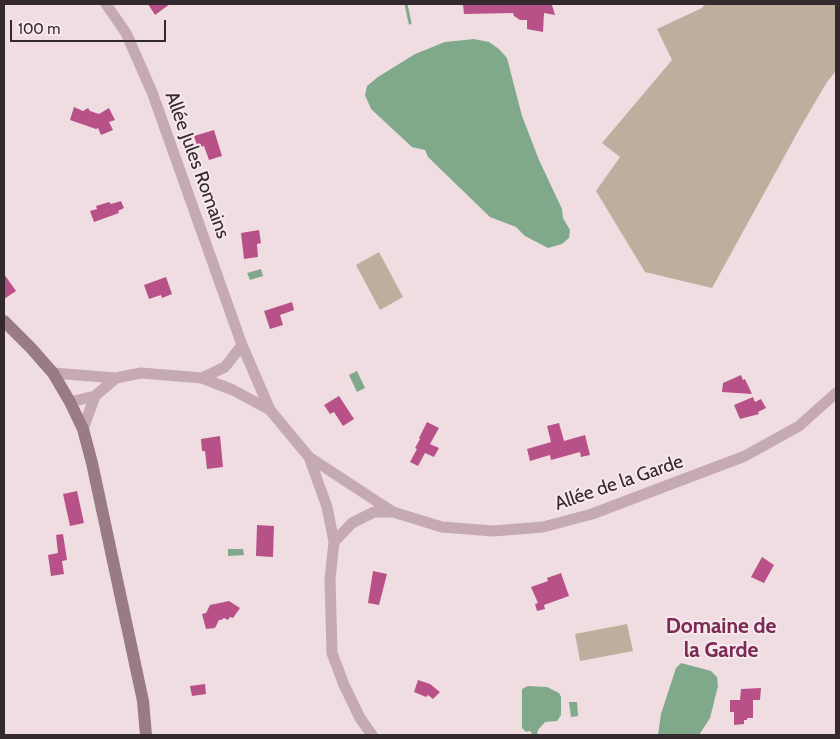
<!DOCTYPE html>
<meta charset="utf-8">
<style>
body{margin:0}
#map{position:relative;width:840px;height:739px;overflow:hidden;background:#efdde1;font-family:Cabin,sans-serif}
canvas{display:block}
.frame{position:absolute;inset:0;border:5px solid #34292e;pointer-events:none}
.scale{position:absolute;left:10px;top:20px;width:156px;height:22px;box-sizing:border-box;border:2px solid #34292e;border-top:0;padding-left:6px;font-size:15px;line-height:18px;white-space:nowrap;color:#34292e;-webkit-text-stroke:4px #f7e8ec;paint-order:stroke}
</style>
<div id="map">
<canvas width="840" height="739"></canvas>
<div class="frame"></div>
<div class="scale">100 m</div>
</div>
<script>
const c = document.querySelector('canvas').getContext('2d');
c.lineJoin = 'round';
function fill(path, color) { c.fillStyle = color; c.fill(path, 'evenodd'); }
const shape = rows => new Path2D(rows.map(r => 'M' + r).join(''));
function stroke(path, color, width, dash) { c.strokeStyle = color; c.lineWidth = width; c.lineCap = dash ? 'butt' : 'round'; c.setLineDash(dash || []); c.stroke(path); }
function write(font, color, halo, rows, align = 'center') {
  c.font = font + ' Cabin,sans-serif'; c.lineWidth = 4; c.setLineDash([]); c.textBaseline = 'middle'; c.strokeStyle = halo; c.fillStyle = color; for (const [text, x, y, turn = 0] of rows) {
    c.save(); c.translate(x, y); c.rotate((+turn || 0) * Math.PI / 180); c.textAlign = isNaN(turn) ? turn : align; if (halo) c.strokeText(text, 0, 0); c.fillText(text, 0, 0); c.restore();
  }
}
fill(shape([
 [705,4,836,4,836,71,827,82,800,128,712,288,645,272,596,191,620,157,602,143,672,60,657,29,702,8],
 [379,252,403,297,380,310,356,265],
 [627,624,633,651,580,661,575,634]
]), '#bdaf9e');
fill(shape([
 [474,39,489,42,499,49,507,58,522,116,539,160,562,209,563,218,570,230,569,238,562,244,548,248,525,236,516,227,490,217,428,157,425,150,412,147,371,109,365,95,367,86,378,77,415,54,445,42],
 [261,269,263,276,250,280,247,273],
 [357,371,365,388,357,392,349,375],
 [228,549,243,549,244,555,228,556],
 [681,663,711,671,717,677,718,686,710,718,699,735,658,735,661,714,676,668],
 [528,686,547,687,559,693,561,697,561,715,557,721,545,722,538,730,537,735,533,735,530,731,526,732,522,728,522,689],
 [569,702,577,702,578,716,571,717]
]), '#7fa98a');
stroke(shape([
 [406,4,410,23]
]), '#7fa98a', 3);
fill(shape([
 [148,4,170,4,155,15],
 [463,4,538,4,552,5,555,15,544,13,543,32,527,29,527,20,520,20,514,16,513,13,464,14],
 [74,107,83,111,88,108,90,111,99,114,109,108,115,120,109,122,113,130,101,135,98,128,96,129,70,120],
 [214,130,222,156,209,160,204,146,198,148,194,136],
 [121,201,124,208,118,211,119,213,94,222,90,211,97,209,96,206,109,202,111,204],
 [259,230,261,243,257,244,258,257,244,259,241,233],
 [4,274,16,291,4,299],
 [166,277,172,294,162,298,161,295,149,299,144,285],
 [292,302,294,310,280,315,283,325,270,329,264,311],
 [741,375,743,380,745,379,752,394,722,392,723,383],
 [339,396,354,419,343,426,334,412,330,414,324,405],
 [753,397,755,402,761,399,766,408,758,412,759,414,740,419,734,405],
 [427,422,439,428,430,444,439,448,434,457,425,453,418,466,410,462,417,449,415,448,420,439,419,438],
 [559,423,564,441,585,435,590,455,581,457,580,452,551,460,550,455,530,461,527,449,551,442,547,426],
 [220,436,223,467,207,469,205,451,202,451,201,439],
 [77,491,84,523,70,526,63,494],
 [257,525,274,526,273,557,256,556],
 [63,534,67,560,62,561,64,574,51,576,48,555,58,553,56,535],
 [762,557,774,565,764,583,751,577],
 [373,571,387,574,379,605,368,603],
 [561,573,569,596,544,605,545,609,537,611,535,604,538,603,531,587,548,581,547,578],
 [229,601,240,608,233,618,230,617,228,620,224,618,221,620,219,620,215,628,206,629,202,614,206,613,210,605],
 [418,680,430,684,440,692,433,699,428,695,426,697,414,692],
 [205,684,206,694,192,696,190,686],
 [761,688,760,700,753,700,753,718,747,718,747,720,744,720,744,724,734,725,734,712,730,712,730,700,740,700,741,689]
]), '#b85188');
stroke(shape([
 [106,4,126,33,152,92,242,345,270,410],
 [53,373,116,378,141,373,202,378,233,390,270,410,309,457,393,512,442,527,493,531,543,527,592,514,745,456,799,426,836,393],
 [202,378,225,367,242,345],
 [70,402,95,396],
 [83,429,95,396,116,378],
 [309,457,327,507,334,542,352,523,374,512,393,512],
 [334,542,330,579,332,653,344,685,360,718,372,735]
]), '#c6aab3', 11);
stroke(shape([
 [4,321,31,348,53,373,70,402,83,429,92,463,143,701,146,735]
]), '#997b88', 12);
write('19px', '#34292e', '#f7e8ec', [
 ["Allée Jules Romains",197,165,70],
 ["Allée de la Garde",619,483,-19]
]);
write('bold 21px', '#7a2a55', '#f7e8ec', [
 ["Domaine de",721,627],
 ["la Garde",721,651]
]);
</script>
